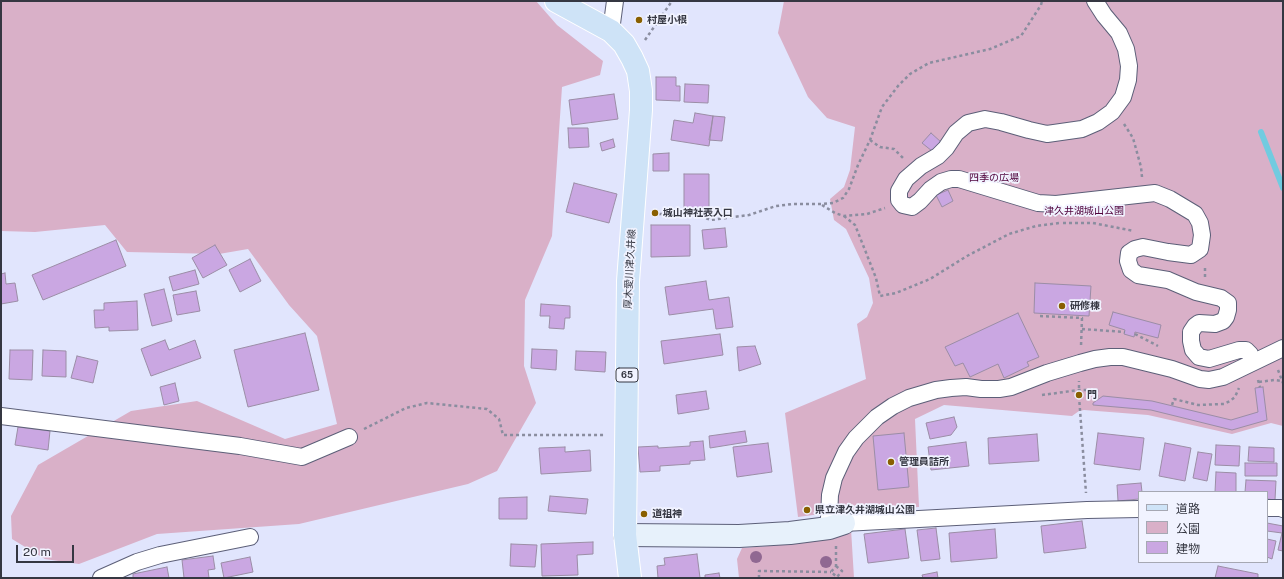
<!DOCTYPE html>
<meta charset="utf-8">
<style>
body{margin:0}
#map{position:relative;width:1284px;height:579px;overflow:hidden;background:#e1e5fd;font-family:"Public Sans","Noto Sans JP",sans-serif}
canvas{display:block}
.frame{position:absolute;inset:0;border:2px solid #353742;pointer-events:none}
.legend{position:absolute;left:1138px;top:491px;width:130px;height:72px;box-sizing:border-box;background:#f1f3ff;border:1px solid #a6a8b3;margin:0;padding:5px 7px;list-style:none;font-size:12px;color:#353742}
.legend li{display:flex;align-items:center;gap:8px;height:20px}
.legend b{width:20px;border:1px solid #a6a8b3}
.scale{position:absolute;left:16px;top:545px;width:58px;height:18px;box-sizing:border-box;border:2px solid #353742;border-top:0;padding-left:5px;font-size:12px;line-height:14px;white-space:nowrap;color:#353742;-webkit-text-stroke:3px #f1f3ff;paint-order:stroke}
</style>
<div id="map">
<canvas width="1284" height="579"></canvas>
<div class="frame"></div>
<ul class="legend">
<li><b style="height:5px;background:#cee3f7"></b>道路</li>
<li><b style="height:11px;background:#d9b0c8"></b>公園</li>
<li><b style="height:11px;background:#caa7e2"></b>建物</li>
</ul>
<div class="scale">20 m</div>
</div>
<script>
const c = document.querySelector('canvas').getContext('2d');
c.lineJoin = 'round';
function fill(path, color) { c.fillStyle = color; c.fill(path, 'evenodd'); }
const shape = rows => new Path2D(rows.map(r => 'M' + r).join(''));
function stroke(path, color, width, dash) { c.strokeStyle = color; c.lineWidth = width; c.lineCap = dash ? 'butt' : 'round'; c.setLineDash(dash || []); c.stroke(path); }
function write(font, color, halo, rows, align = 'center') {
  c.font = font + ' "Public Sans","Noto Sans JP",sans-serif'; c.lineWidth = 3.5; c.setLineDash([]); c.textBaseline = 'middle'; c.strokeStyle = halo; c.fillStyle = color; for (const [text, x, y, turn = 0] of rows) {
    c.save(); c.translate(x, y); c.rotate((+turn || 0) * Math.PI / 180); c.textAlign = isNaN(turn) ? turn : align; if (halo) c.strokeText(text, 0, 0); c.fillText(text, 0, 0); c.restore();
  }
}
fill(shape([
 [1,1,536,1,557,25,603,61,600,75,562,87,552,236,525,300,524,366,536,403,497,471,468,484,299,524,157,534,79,564,45,559,12,539,11,516,38,465,131,411,197,401,285,439,337,424,317,336,289,305,248,249,219,254,127,252,105,225,35,232,1,231],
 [784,1,1283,1,1283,426,1271,423,1232,434,1148,415,1084,410,1079,411,1072,416,944,405,915,419,919,507,843,511,798,517,785,413,866,379,857,324,867,317,873,303,869,278,846,229,834,220,830,199,844,187,850,170,855,127,827,118,808,97,778,33],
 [851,529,854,578,739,578,737,559,742,548,768,546,825,540]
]), '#d9b0c8');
stroke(shape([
 [1261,132,1283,188]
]), '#71cbe0', 6);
const building = shape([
 [656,77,676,77,676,86,680,86,680,101,656,100,656,77],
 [685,84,709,85,708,103,684,102,685,84],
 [614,94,618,119,572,125,569,100,614,94],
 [695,113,713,116,709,146,671,140,674,120,693,123,695,113],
 [713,116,725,117,722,141,709,140,713,116],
 [568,128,588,128,589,147,569,148,568,128],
 [931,133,941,142,932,151,922,143,931,133],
 [613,139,615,147,602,151,600,143,613,139],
 [669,153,669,171,653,171,653,154,669,153],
 [684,174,709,174,709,209,684,209,684,174],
 [574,183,617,194,609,223,566,212,574,183],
 [948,190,953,201,942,207,936,195,948,190],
 [651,225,690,225,690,256,651,257,651,225],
 [725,228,727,247,704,249,702,230,725,228],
 [116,240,126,266,43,300,32,275,116,240],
 [215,245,227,265,203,278,192,258,215,245],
 [250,259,261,281,240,292,229,270,250,259],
 [195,270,199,284,173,291,169,277,195,270],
 [5,273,6,284,15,283,18,301,1,304,1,274,5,273],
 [706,281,709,300,729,297,733,327,716,329,713,309,669,315,665,287,706,281],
 [1035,283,1091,286,1089,316,1034,313,1035,283],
 [164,289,172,321,152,326,144,294,164,289],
 [196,291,200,311,177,315,173,295,196,291],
 [137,301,138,330,109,331,109,327,95,328,94,310,104,310,104,303,137,301],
 [541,304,570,306,570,318,565,318,564,329,549,328,550,316,540,316,541,304],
 [1113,312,1161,325,1158,338,1135,332,1134,337,1124,334,1125,330,1109,325,1113,312],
 [1018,313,1039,357,1027,362,1029,366,1004,378,998,364,970,377,963,363,955,366,945,347,1018,313],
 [305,333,319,390,248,407,234,350,305,333],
 [720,334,723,355,664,364,661,341,720,334],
 [165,340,169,350,195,340,201,358,151,376,141,349,165,340],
 [755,346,761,364,739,371,737,347,755,346],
 [532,349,557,350,556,370,531,368,532,349],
 [10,350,33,350,32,380,9,379,10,350],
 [43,350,66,351,66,377,42,376,43,350],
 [576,351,606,352,605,372,575,370,576,351],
 [77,356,98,361,93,383,71,378,77,356],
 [175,383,179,401,164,405,160,387,175,383],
 [1263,387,1267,420,1232,430,1151,410,1093,405,1093,403,1103,396,1152,401,1231,420,1258,412,1255,388,1263,387],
 [706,391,709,409,678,414,676,395,706,391],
 [954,417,957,427,951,435,930,439,926,423,954,417],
 [18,427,50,431,48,450,15,445,18,427],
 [745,431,747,442,710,448,709,436,745,431],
 [904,433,909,487,878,490,873,436,904,433],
 [1098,433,1144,438,1140,470,1094,464,1098,433],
 [1037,434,1039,461,989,464,988,438,1037,434],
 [703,441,705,460,690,461,690,464,660,466,660,471,640,472,638,447,658,446,658,448,690,446,690,442,703,441],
 [966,442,969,466,931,470,928,447,966,442],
 [768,443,772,472,737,477,733,447,768,443],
 [1165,443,1191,448,1185,481,1159,476,1165,443],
 [1216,445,1240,446,1239,466,1215,465,1216,445],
 [565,447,565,452,590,450,591,471,541,474,539,448,565,447],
 [1249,447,1274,448,1274,462,1248,461,1249,447],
 [1198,452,1212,454,1207,481,1193,478,1198,452],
 [1245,463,1277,463,1277,476,1245,476,1245,463],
 [1216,472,1236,473,1236,492,1215,492,1216,472],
 [1246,480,1276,481,1275,500,1267,499,1267,492,1245,492,1246,480],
 [1141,483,1142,492,1139,492,1139,499,1118,501,1117,485,1141,483],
 [550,496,588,499,586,514,548,511,550,496],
 [527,497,527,519,499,519,499,498,527,497],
 [1082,521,1086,548,1044,553,1041,526,1082,521],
 [1267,523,1283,526,1283,551,1278,550,1282,533,1267,531,1267,523],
 [936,528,940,559,921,561,917,530,936,528],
 [905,529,909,558,868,563,864,534,905,529],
 [995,529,997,558,951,562,949,533,995,529],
 [1267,539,1276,541,1272,559,1267,557,1267,539],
 [593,542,593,554,577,555,578,575,542,576,541,544,593,542],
 [511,544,537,545,535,567,510,566,511,544],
 [697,554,700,578,658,578,657,566,665,565,664,558,697,554],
 [213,556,215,569,208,570,209,578,184,578,182,560,213,556],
 [250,557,253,572,224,578,221,563,250,557],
 [1218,566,1258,574,1258,578,1215,578,1218,566],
 [167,567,169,578,133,578,133,574,167,567],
 [937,572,938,578,923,578,922,575,937,572],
 [719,573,720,578,705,578,705,575,719,573]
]);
fill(building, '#caa7e2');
stroke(building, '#9b8da6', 1);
const street = shape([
 [1095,1,1104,15,1119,33,1126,49,1129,66,1128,80,1123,97,1112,112,1098,122,1082,129,1047,134,1029,130,1001,122,985,119,968,123,956,133,946,148,938,156,921,166,906,179,899,191,899,200,903,205,912,207,920,201,931,189,941,182,951,179,959,179,1038,203,1056,204,1155,193,1170,199,1195,214,1200,223,1202,235,1200,249,1191,255,1168,252,1143,247,1135,249,1129,253,1128,261,1131,270,1138,275,1168,280,1196,292,1221,298,1228,303,1228,310,1226,317,1223,321,1215,324,1199,323,1195,326,1191,332,1191,341,1193,350,1199,357,1209,359,1239,350,1246,350,1250,354,1253,362],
 [611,31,615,1],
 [1,416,240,446,302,457,349,437],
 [1267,508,1281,508,1283,509],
 [829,518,830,495,834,478,846,452,856,438,877,417,893,406,909,398,936,390,951,388,966,387,981,389,999,389,1011,387,1047,373,1080,363,1095,359,1110,357,1123,357,1172,369,1200,379,1209,380,1223,377,1283,348],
 [844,523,1087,510,1139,509],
 [101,578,137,562,160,555,250,537]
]);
const secondary = shape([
 [625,535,739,536,790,533,829,528,844,523]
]);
const primary = shape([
 [556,1,611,31,624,44,632,58,638,71,641,91,641,110,628,281,625,535,630,578]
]);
stroke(street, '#5c5f78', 18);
stroke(secondary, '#5c5f78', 24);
stroke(primary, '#fff', 24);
stroke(shape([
 [645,40,672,1],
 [1124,124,1133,138,1141,167,1142,177],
 [870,140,880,147,894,149,904,159],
 [822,205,835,213,844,216,867,214,885,208],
 [653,214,695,214,711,220,749,215,776,206,793,204,822,204,833,203,843,198,849,189,858,165,870,140,882,107,898,86,910,74,929,63,990,49,1021,36,1041,5,1042,1],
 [844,216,855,225,865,250,876,278,880,296,896,293,930,279,967,256,1009,234,1036,226,1059,223],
 [1063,223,1093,223,1134,231],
 [1205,277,1205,266],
 [1040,316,1082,318,1081,346],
 [1082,329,1125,332],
 [1135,334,1158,346],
 [1278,370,1283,383],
 [1258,380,1260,387],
 [1259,382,1274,380,1282,381],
 [1079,394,1079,381],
 [1042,395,1079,390,1097,390,1097,400],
 [1079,396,1086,493],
 [1172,405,1174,399,1198,405,1224,404,1230,401,1235,397,1239,388],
 [364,429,406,408,427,403,487,409,499,419,503,435,605,435],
 [836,546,836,566],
 [836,566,842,571,837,577,831,572,836,566],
 [759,578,759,571,831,572]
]), '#8a8d9f', 2.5, [3, 3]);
stroke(street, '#fff', 16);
stroke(secondary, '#e7f1fb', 22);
stroke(primary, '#cee3f7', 22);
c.fillStyle = '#906892';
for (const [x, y] of [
 [756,557],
 [826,562]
]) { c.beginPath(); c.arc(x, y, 6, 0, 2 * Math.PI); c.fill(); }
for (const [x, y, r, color] of [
 [639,20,4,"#895f00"],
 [655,213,4,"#895f00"],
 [1062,306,4,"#895f00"],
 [1079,395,4,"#895f00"],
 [891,462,4,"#895f00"],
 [807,510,4,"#895f00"],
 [644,514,4,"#895f00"]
]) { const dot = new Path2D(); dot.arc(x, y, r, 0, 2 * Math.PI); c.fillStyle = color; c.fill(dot); stroke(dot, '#f1f3ff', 1.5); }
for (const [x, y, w] of [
 [627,375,22]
]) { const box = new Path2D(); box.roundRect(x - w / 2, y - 7, w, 14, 3); c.fillStyle = '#f1f3ff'; c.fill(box); stroke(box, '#353742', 1); }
write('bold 9px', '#353742', null, [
 ["65",627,375]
]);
write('bold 10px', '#353742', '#f1f3ff', [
 ["村屋小根",647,20],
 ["城山神社表入口",663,213],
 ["研修棟",1070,306],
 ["門",1087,395],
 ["管理員詰所",899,462],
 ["県立津久井湖城山公園",815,510],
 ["道祖神",652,514]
], 'left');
write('10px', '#4e013a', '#f1f3ff', [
 ["四季の広場",994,178],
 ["津久井湖城山公園",1084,211]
]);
write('10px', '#353742', '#f1f3ff', [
 ["厚木愛川津久井線",630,269,-87]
]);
</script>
